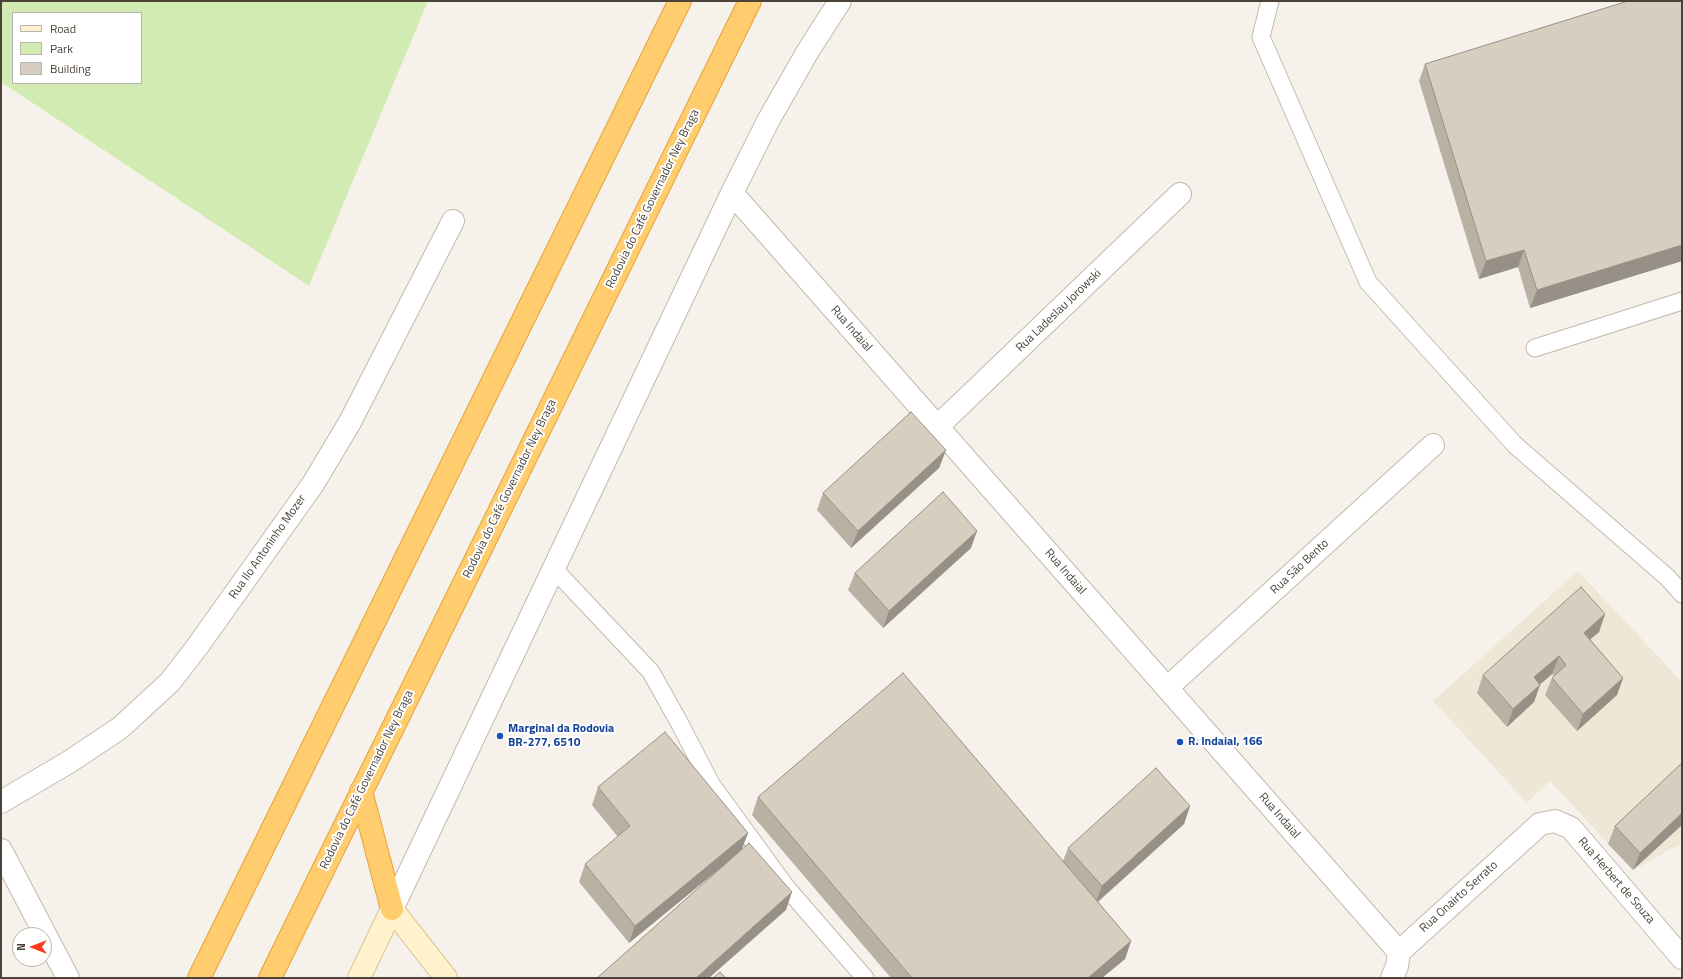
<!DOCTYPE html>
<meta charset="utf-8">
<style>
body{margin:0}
#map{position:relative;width:1683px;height:979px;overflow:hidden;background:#f6f2eb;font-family:"Titillium Web",sans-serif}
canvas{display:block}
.frame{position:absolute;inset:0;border:2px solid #4b4338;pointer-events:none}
.legend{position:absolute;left:12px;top:12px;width:130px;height:72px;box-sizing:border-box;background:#fff;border:1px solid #b7b4af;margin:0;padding:5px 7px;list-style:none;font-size:12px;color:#4b4338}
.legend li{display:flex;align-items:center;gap:8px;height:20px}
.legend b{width:20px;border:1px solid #b7b4af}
.north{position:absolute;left:12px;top:927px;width:40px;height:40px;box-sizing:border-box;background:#fff;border:1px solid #b7b4af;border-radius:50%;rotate:270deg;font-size:11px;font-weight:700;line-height:16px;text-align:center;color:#4b4338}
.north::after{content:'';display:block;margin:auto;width:14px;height:18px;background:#ff3a19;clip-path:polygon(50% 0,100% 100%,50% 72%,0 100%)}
</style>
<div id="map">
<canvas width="1683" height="979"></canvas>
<div class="frame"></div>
<ul class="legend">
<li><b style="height:5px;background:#fff2cc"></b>Road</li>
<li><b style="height:11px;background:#d2ebb3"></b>Park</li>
<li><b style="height:11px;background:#d8cec0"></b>Building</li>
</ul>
<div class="north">N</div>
</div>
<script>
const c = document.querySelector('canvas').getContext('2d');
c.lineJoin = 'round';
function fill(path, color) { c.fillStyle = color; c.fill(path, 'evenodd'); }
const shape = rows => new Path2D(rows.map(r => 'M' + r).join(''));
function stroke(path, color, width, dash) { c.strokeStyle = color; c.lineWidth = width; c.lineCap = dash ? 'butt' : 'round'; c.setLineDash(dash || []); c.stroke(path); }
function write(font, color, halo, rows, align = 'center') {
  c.font = font + ' "Titillium Web",sans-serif'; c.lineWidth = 4; c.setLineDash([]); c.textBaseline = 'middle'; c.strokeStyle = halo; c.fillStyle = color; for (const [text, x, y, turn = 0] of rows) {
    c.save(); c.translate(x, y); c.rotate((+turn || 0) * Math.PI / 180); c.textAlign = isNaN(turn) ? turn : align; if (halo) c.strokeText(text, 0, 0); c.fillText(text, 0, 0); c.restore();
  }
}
fill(shape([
 [1578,571,1682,682,1682,843,1633,870,1550,781,1527,803,1433,701]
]), '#efe7d5');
fill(shape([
 [1,1,428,1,309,286,1,82],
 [13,13,141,13,141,83,13,83]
]), '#d2ebb3');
const lane = shape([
 [1270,1,1261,37,1368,282,1515,445,1668,578,1682,594],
 [1535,348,1682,301],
 [553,568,651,672,680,724,711,784,786,887,865,978]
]);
const street = shape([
 [732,193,1399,952],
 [937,427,1180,194],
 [1167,688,1433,445],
 [1,802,69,762,120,728,170,682,197,647,313,484,350,422,453,221],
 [1,850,68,978],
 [392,909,732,193,768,121,808,51,840,1],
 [1392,978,1397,966,1399,952,1540,824,1555,821,1571,828,1682,958]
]);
const secondary = shape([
 [359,978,392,909,446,978]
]);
const highway = shape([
 [361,791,392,909],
 [199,978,680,1],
 [270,978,750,1]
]);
stroke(lane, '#c2baad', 19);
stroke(street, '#c2baad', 24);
stroke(secondary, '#d7c69a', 24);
stroke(highway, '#e2a339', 24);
stroke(lane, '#fff', 17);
stroke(street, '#fff', 22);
stroke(secondary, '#fff2cc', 22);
stroke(highway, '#ffcd6d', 22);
fill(shape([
 [1682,1,1682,261,1530,308,1518,267,1479,279,1419,81,1425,64],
 [946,450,939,468,851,548,817,510,823,493],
 [971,548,883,628,848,590,855,573],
 [1605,614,1599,632,1590,639,1623,678,1617,695,1577,731,1545,695,1552,678,1554,676,1552,674,1540,684,1534,702,1507,727,1477,693,1483,675],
 [1682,763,1633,870,1608,844,1615,826],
 [598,787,748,833,742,849,786,910,722,867,629,943,579,882,585,864,618,837,592,805],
 [758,797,1063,861,1068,848,1190,806,1184,824,1098,902,1131,941,1125,959,1102,978,891,978,752,815]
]), '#bab1a5');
fill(shape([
 [1682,245,1682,261,1530,308,1537,290],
 [1524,250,1518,267,1479,279,1486,261],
 [946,450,939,468,851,548,858,531],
 [977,531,971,548,883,628,889,611],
 [1605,614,1599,632,1578,650,1584,633],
 [1559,656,1552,674,1528,695,1534,677],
 [1623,678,1617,695,1577,731,1583,714],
 [1540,685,1534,702,1507,727,1513,709],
 [1190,806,1184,824,1095,904,1102,886],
 [1682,813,1682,825,1633,870,1640,853],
 [748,833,741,851,629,943,635,926],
 [792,892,786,910,709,978,696,978],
 [1131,941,1125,959,1102,978,1088,978]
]), '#979086');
const building = shape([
 [1628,1,1682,1,1682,245,1537,290,1524,250,1486,261,1425,64,1628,1],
 [911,412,946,450,858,531,823,493,911,412],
 [943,492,977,531,889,611,855,573,943,492],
 [1581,587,1605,614,1584,633,1623,678,1583,714,1552,678,1566,665,1559,656,1534,677,1540,685,1513,709,1483,675,1581,587],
 [903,673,1131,941,1088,978,912,978,758,797,903,673],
 [665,732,748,833,635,926,585,864,630,826,598,787,665,732],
 [1682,763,1682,813,1640,853,1615,826,1682,763],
 [1156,768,1190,806,1102,886,1068,848,1156,768],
 [749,843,792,892,696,978,597,978,749,843],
 [720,972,726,978,713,978,720,972]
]);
fill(building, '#d8cec0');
stroke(building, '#979086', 1);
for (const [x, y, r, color] of [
 [500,736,4,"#1a4fb4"],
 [1180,742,4,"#1a4fb4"]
]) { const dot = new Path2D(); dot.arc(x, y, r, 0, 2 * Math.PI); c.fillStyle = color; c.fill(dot); stroke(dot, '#fff', 1.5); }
write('12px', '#4b4338', '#fff', [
 ["Rodovia do Café Governador Ney Braga",653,199,-64],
 ["Rua Ladeslau Jorowski",1059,311,-44],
 ["Rua Indaial",851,329,49],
 ["Rodovia do Café Governador Ney Braga",510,489,-64],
 ["Rua Ilo Antoninho Mozer",268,547,-55],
 ["Rua São Bento",1300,567,-43],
 ["Rua Indaial",1065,572,49],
 ["Rodovia do Café Governador Ney Braga",367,780,-64],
 ["Rua Indaial",1279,816,49],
 ["Rua Herbert de Souza",1616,881,49],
 ["Rua Onairto Serrato",1459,897,-42]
]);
write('bold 12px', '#164399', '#fff', [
 ["Marginal da Rodovia",508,729],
 ["BR-277, 6510",508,743],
 ["R. Indaial, 166",1188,742]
], 'left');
</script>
